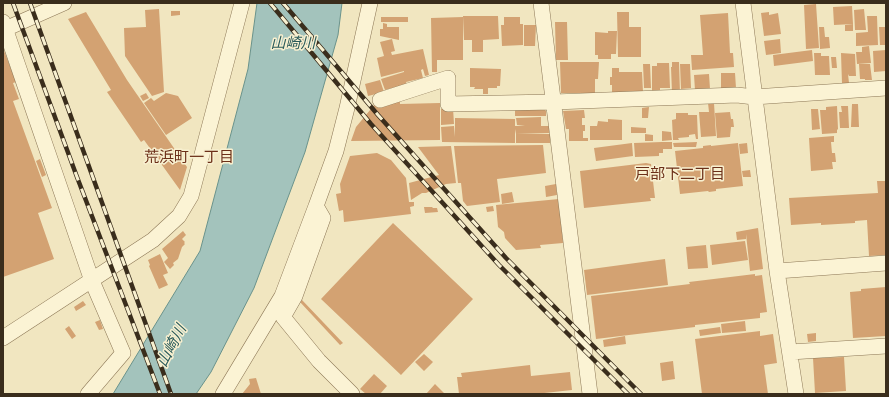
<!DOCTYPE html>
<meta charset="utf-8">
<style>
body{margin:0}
#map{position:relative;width:889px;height:397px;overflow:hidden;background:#f1e6c0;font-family:"Zilla Slab",serif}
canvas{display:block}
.frame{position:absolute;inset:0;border:4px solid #3a2d1c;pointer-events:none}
</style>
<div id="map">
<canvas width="889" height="397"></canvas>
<div class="frame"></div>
</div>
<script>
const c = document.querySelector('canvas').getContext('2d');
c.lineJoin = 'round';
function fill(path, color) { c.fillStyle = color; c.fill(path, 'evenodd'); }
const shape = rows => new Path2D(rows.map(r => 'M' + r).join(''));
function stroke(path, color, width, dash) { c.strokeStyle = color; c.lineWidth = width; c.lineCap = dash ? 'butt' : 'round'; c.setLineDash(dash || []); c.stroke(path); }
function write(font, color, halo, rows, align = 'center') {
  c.font = font + ' "Zilla Slab","Noto Sans JP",serif'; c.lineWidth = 3; c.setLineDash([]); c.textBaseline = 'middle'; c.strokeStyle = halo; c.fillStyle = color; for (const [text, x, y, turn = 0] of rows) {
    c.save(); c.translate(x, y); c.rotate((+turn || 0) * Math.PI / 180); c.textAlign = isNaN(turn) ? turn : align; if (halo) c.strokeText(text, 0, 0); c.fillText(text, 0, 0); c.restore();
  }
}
const water = shape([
 [257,3,342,3,338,35,305,152,254,288,211,372,196,394,113,394,200,251,248,69,257,3]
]);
fill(water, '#a3c3bc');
stroke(water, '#69928b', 1);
fill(shape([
 [816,4,819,48,806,49,804,5],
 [852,6,853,24,834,25,833,7],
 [159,9,164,92,152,96,125,56,124,28,146,27,145,10],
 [864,9,866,30,855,30,854,10],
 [171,11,180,11,180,15,171,16],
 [86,12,127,80,187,167,180,190,144,140,141,142,107,92,111,90,68,19],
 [617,12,629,12,629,27,641,27,641,57,618,57],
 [769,12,769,15,778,13,781,34,764,36,761,13],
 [728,13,730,53,733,53,734,67,692,70,691,55,703,55,700,15],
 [463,16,498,16,499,39,483,40,483,52,472,52,472,40,464,40],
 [867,16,877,16,878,45,856,46,856,33,868,32],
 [381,17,408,17,408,22,381,22],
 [463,17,463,60,437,60,437,72,432,72,431,18],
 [504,17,520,17,520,24,523,24,523,45,502,46,501,25,504,25],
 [555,22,567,22,568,60,556,60],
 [383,23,387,24,387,27,399,27,399,40,380,36,380,29,383,29],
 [853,24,853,31,845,31,845,25],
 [524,25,536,25,535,46,524,46],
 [819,27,824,27,825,37,829,37,830,48,820,49],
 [879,27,886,27,886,45,880,45],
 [608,31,617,31,616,54,611,54,611,59,598,59,598,55,595,55,595,32,608,33],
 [392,39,395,51,391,52,392,55,423,49,429,75,425,76,423,69,421,70,423,78,406,82,407,84,385,90,381,79,404,72,404,71,381,77,377,58,384,56,380,42],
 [780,39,781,53,766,55,764,41],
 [869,46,871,63,857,64,856,52,862,52,862,47],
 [3,48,16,82,13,83,19,99,13,101,52,208,38,213,54,259,3,277],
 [812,50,813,61,774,66,773,55],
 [886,50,886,71,874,72,873,51],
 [814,53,821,53,821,56,829,56,830,75,815,75],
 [841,53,855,54,856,76,849,76,848,74,849,83,842,84],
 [831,57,836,57,837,68,832,68],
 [560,62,599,62,598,79,595,79,595,93,561,93],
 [672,62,679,62,680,93,672,93,671,67,672,67],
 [657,63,669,63,670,88,660,88,660,92,652,92,652,66,657,66],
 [643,64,650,64,651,88,644,88],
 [680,64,690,64,691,88,681,89],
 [859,64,870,64,872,80,865,80,865,79,860,79],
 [470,68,501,69,500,86,497,86,497,88,488,88,488,94,483,94,483,89,474,89,475,87,470,87],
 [612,68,619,68,619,72,642,72,643,92,612,92,612,85,610,85,610,77,612,77],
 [721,73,735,73,736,88,721,88],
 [709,74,710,89,695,90,694,75],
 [380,80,384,92,368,96,365,84],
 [146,93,149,98,143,101,140,96],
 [166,93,178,96,192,118,166,135,144,103,151,98,154,101],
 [400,100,400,104,440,103,440,140,351,141,356,127,375,104],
 [708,103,714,103,716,136,701,137,699,112,709,112],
 [852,104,858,104,859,127,851,127],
 [837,106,838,129,837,130,837,133,822,134,820,110,826,110,826,107],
 [841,106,848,106,849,128,840,128,839,112,842,112],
 [649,107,648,118,642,118,642,108],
 [453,108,454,124,441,125,441,109],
 [515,109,544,109,546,111,546,116,515,116],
 [811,109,818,109,820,129,812,130],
 [584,110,585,118,582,118,582,125,585,125,585,131,583,131,583,138,588,138,588,141,569,141,569,129,566,129,563,111],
 [730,112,731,119,733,119,734,127,731,127,730,137,717,138,715,113],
 [676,113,688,113,688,115,697,115,698,139,696,139,695,134,689,135,689,137,678,138,679,140,673,140,672,120,676,119],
 [541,117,541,126,549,126,549,133,516,134,515,129,515,143,442,142,441,127,454,126,455,137,455,118,515,119,515,126,525,126,517,125,516,118],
 [608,119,622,120,622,140,590,140,590,126,597,126,598,121,608,122],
 [631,127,646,128,646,133,631,133],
 [662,131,671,132,672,140,662,141],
 [516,134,550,134,550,143,516,143],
 [645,134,653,135,653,141,645,141],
 [834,136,834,142,831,142,832,153,835,153,836,162,832,162,833,169,811,171,809,138],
 [662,142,672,142,672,149,663,149,663,153,659,153,659,156,635,157,634,143],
 [697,142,696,147,674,147,673,143],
 [632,143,633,156,596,161,594,148],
 [738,143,743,186,716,189,716,191,709,192,708,191,680,194,675,151,703,148,703,146,711,145,711,146],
 [747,143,748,153,740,154,739,144],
 [543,145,546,173,497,179,500,202,467,206,463,201,461,183,458,183,454,146],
 [451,146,456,183,446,184,426,193,422,193,411,200,409,183,439,175,418,147],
 [377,153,391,160,406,178,409,202,414,202,414,206,410,207,411,214,344,222,343,210,339,211,336,194,341,193,340,184,350,156],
 [40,159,46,175,42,177,36,161],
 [646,163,651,164,655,198,650,198,651,201,584,208,580,171],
 [750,170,751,177,743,177,742,171],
 [877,181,886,181,886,255,869,256,867,220,855,221,855,223,821,225,821,223,791,225,789,198,878,193],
 [556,184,557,195,546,197,545,186],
 [512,192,514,202,502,204,501,194],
 [559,199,563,243,540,245,541,248,516,250,505,238,504,232,498,227,496,205],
 [493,206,494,211,487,212,486,207],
 [424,207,432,207,433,208,437,208,438,212,425,213],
 [393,223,473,299,401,375,321,299],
 [758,228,763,269,750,271,746,234,746,239,737,240,736,232],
 [183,231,186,235,182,239,185,242,184,243,185,244,182,247,178,259,173,263,174,265,170,269,164,262,168,258,162,249],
 [745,241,748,260,712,265,710,245],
 [706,245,708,268,688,269,686,247],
 [160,254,168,273,163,275,168,285,159,289,149,266,150,265,148,260],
 [665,259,668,285,587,295,584,270],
 [755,274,755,276,762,275,767,312,760,313,760,318,695,325,695,327,596,339,591,296,690,284,689,282],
 [886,287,886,336,853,338,850,292,861,291,861,289],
 [302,300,343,343,340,345,300,302],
 [83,301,86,305,76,311,74,307],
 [100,320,103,329,99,330,95,322],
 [745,321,746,331,722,333,721,324],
 [69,326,76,336,72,339,65,329],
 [720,327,721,333,700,336,699,330],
 [760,331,760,336,773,334,777,363,764,365,768,394,702,394,695,339],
 [816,333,816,341,808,342,807,334],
 [625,336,626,344,604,347,603,340],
 [424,354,433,362,424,371,415,362],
 [844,357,846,391,815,393,813,358],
 [673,361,675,379,662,381,660,363],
 [530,365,531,376,570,372,572,390,535,394,459,394,457,377,462,377,461,373],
 [374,374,387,386,380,394,366,394,360,389],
 [256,378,261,394,242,394,250,384,249,379],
 [435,384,445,394,426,394]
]), '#d3a272');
const minor = shape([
 [541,3,590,394],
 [743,3,777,271,796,394],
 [3,22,92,281,123,353,88,394],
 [3,30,64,3],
 [380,100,448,78,448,104,554,102,737,95,754,97,886,88],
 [777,271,886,263],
 [3,338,153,240,179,216,191,196,242,3],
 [790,352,886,346],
 [223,394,282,296,316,206],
 [352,394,319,361,283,317,295,296,323,218,316,206,336,151,347,108,370,3]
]);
stroke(minor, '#8c7756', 16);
stroke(minor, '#fbf3d4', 15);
const rail = shape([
 [13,3,77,177,160,394],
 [30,3,171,394],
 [270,3,371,124,499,265,628,394],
 [283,3,378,115,506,258,641,394]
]);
stroke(rail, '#3a2d1c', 4.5);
stroke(rail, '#f8f0d0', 3, [9]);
write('italic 15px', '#2a5b5b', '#f8f0d0', [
 ["山崎川",293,44],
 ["山崎川",172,346,-62]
]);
write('15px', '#6b2f18', '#f8f0d0', [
 ["荒浜町一丁目",189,158],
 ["戸部下二丁目",680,175]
]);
</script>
